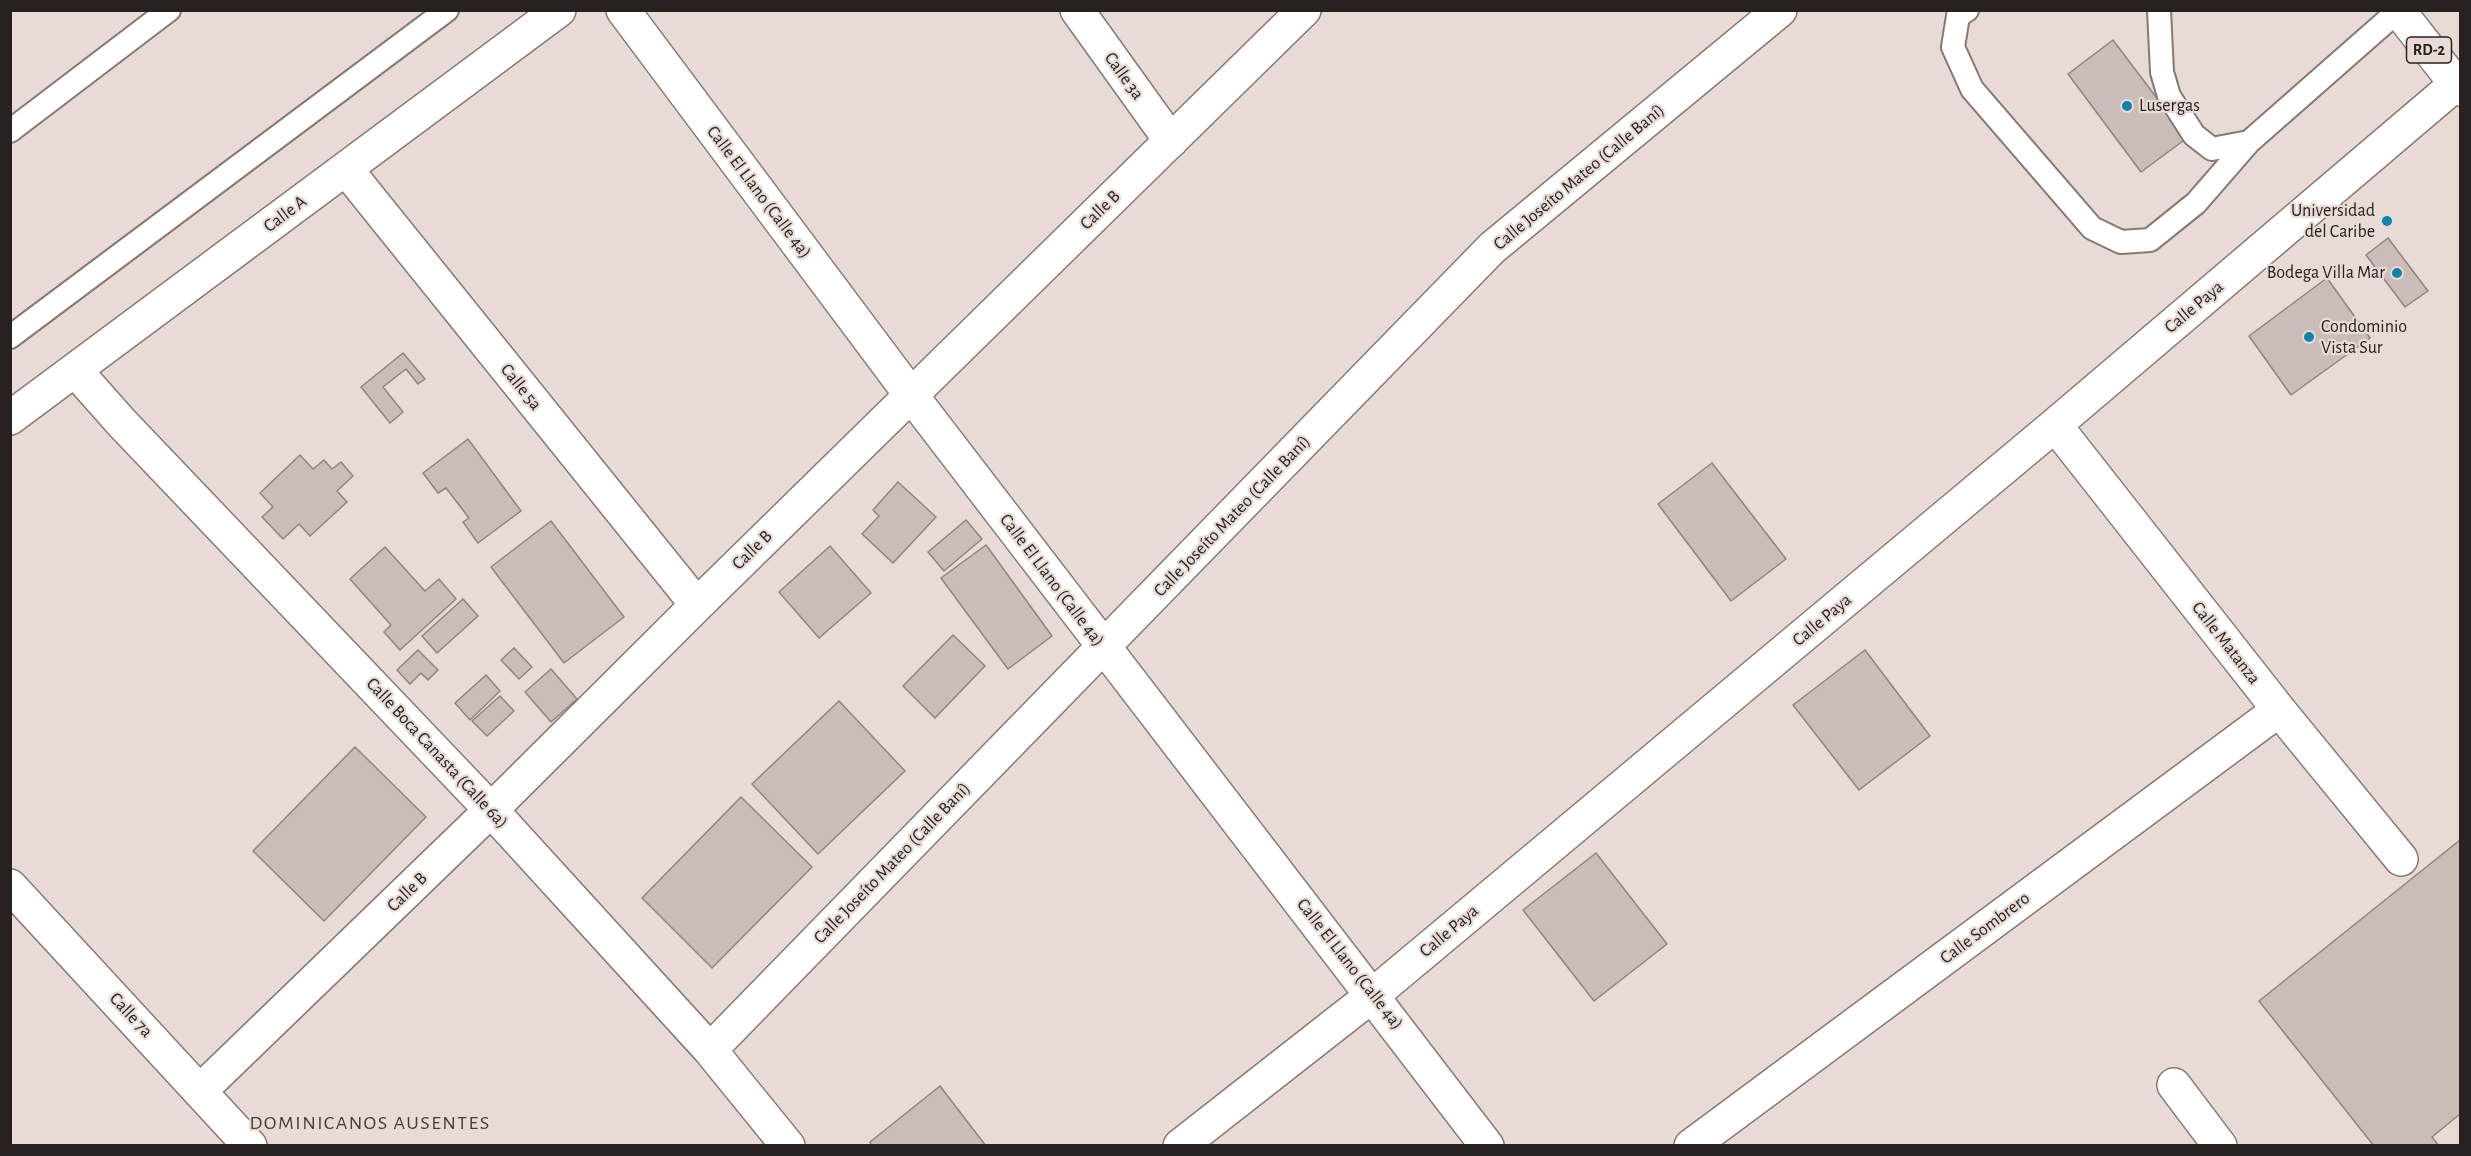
<!DOCTYPE html>
<meta charset="utf-8">
<style>
body{margin:0}
#map{position:relative;width:2471px;height:1156px;overflow:hidden;background:#e8dbd5;font-family:"Alegreya Sans",sans-serif}
canvas{display:block}
.frame{position:absolute;inset:0;border:12px solid #27221f;pointer-events:none}
</style>
<div id="map">
<canvas width="2471" height="1156"></canvas>
<div class="frame"></div>
</div>
<script>
const c = document.querySelector('canvas').getContext('2d');
c.lineJoin = 'round';
function fill(path, color) { c.fillStyle = color; c.fill(path, 'evenodd'); }
const shape = rows => new Path2D(rows.map(r => 'M' + r).join(''));
function stroke(path, color, width, dash) { c.strokeStyle = color; c.lineWidth = width; c.lineCap = dash ? 'butt' : 'round'; c.setLineDash(dash || []); c.stroke(path); }
function write(font, color, halo, rows, align = 'center') {
  c.font = font + ' "Alegreya Sans",sans-serif'; c.lineWidth = 4.5; c.setLineDash([]); c.textBaseline = 'middle'; c.strokeStyle = halo; c.fillStyle = color; for (const [text, x, y, turn = 0] of rows) {
    c.save(); c.translate(x, y); c.rotate((+turn || 0) * Math.PI / 180); c.textAlign = isNaN(turn) ? turn : align; if (halo) c.strokeText(text, 0, 0); c.fillText(text, 0, 0); c.restore();
  }
}
const building = shape([
 [2113,40,2187,138,2141,172,2068,74,2113,40],
 [2388,238,2428,291,2405,307,2366,255,2388,238],
 [2327,278,2370,338,2291,395,2249,336,2327,278],
 [403,353,425,379,418,384,406,369,383,387,403,412,390,423,361,387,403,353],
 [468,439,521,511,478,543,463,522,469,518,446,488,438,493,423,473,468,439],
 [300,455,313,469,324,460,332,469,341,462,353,476,337,491,347,502,310,536,299,524,283,539,262,517,273,507,260,493,300,455],
 [1712,463,1786,559,1731,601,1658,504,1712,463],
 [898,482,936,517,893,563,862,534,879,516,873,510,898,482],
 [966,520,982,539,944,571,928,552,966,520],
 [551,521,624,617,564,663,491,567,551,521],
 [986,545,1052,636,1008,669,941,578,986,545],
 [830,546,871,593,819,638,779,592,830,546],
 [385,547,425,591,439,579,456,599,400,650,384,632,391,625,350,579,385,547],
 [463,599,478,616,437,653,422,636,463,599],
 [953,635,985,666,935,718,903,686,953,635],
 [514,648,532,667,519,679,501,660,514,648],
 [418,650,438,670,428,680,421,673,410,684,397,670,418,650],
 [1865,650,1930,736,1859,790,1793,705,1865,650],
 [551,669,577,699,551,722,525,692,551,669],
 [486,675,500,691,470,720,455,703,486,675],
 [500,696,514,711,487,736,472,721,500,696],
 [839,701,905,771,818,854,752,784,839,701],
 [355,747,426,817,324,921,253,851,355,747],
 [741,797,812,867,712,968,642,898,741,797],
 [2460,840,2460,1114,2432,1137,2439,1146,2374,1146,2259,1001,2460,840],
 [1596,853,1667,944,1594,1001,1523,910,1596,853],
 [940,1086,986,1146,872,1146,870,1142,940,1086]
]);
fill(building, '#cabdb7');
stroke(building, '#90847e', 1.5);
const service = shape([
 [1967,10,1958,16,1953,47,1972,89,2092,228,2121,242,2150,240,2196,203,2249,142],
 [2159,10,2162,72,2169,96,2194,135,2212,149,2249,142,2398,11],
 [10,131,169,10],
 [10,337,447,10]
]);
const minor = shape([
 [623,10,911,395,1487,1146],
 [1077,10,1171,141],
 [346,169,697,605],
 [75,370,121,422,491,810,710,1050,788,1146],
 [10,418,559,10],
 [2055,425,2279,710,2401,859],
 [10,886,250,1146],
 [710,1050,1492,248,1780,10],
 [2174,1085,2220,1146],
 [201,1090,491,810,697,605,1304,10],
 [1180,1146,1374,994,2055,425,2456,84],
 [1691,1146,2279,710]
]);
const trunk = shape([
 [2398,10,2460,89]
]);
stroke(service, '#857a73', 26);
stroke(minor, '#857a73', 36);
stroke(trunk, '#857a73', 36);
stroke(service, '#fff', 22);
stroke(minor, '#fff', 33);
stroke(trunk, '#fff', 33);
for (const [x, y, r, color] of [
 [2127,106,6,"#1182a9"],
 [2387,221,6,"#1182a9"],
 [2397,273,6,"#1182a9"],
 [2309,337,6,"#1182a9"]
]) { const dot = new Path2D(); dot.arc(x, y, r, 0, 2 * Math.PI); c.fillStyle = color; c.fill(dot); stroke(dot, '#e8dbd5', 2); }
for (const [x, y, w] of [
 [2429,50,45]
]) { const box = new Path2D(); box.roundRect(x - w / 2, y - 13, w, 26, 4.5); c.fillStyle = '#e8dbd5'; c.fill(box); stroke(box, '#27221f', 1.5); }
write('bold 16px', '#27221f', null, [
 ["RD-2",2429,50]
]);
write('18px', '#27221f', '#e8dbd5', [
 ["Calle 3a",1124,76,54],
 ["Calle Joseíto Mateo (Calle Baní)",1579,177,-40],
 ["Calle El Llano (Calle 4a)",759,192,53],
 ["Calle B",1100,210,-44],
 ["Calle A",285,214,-37],
 ["Calle Paya",2194,307,-40],
 ["Calle 5a",521,387,51],
 ["Calle Joseíto Mateo (Calle Baní)",1232,516,-46],
 ["Calle B",752,550,-44],
 ["Calle El Llano (Calle 4a)",1052,580,53],
 ["Calle Paya",1822,620,-40],
 ["Calle Matanza",2226,643,52],
 ["Calle Boca Canasta (Calle 6a)",437,753,47],
 ["Calle Joseíto Mateo (Calle Baní)",892,863,-46],
 ["Calle B",407,892,-44],
 ["Calle Sombrero",1985,928,-37],
 ["Calle Paya",1449,931,-40],
 ["Calle El Llano (Calle 4a)",1350,964,52],
 ["Calle 7a",131,1015,47]
]);
write('18px', '#27221f', '#e8dbd5', [
 ["Lusergas",2139,106],
 ["Universidad",2375,211,"right"],
 ["del Caribe",2375,232,"right"],
 ["Bodega Villa Mar",2385,273,"right"],
 ["Condominio",2321,327],
 ["Vista Sur",2321,348]
], 'left');
c.letterSpacing = '1.5px';
write('20px', '#483e38', '#e8dbd5', [
 ["DOMINICANOS AUSENTES",370,1123]
]);
c.letterSpacing = '0px';
</script>
